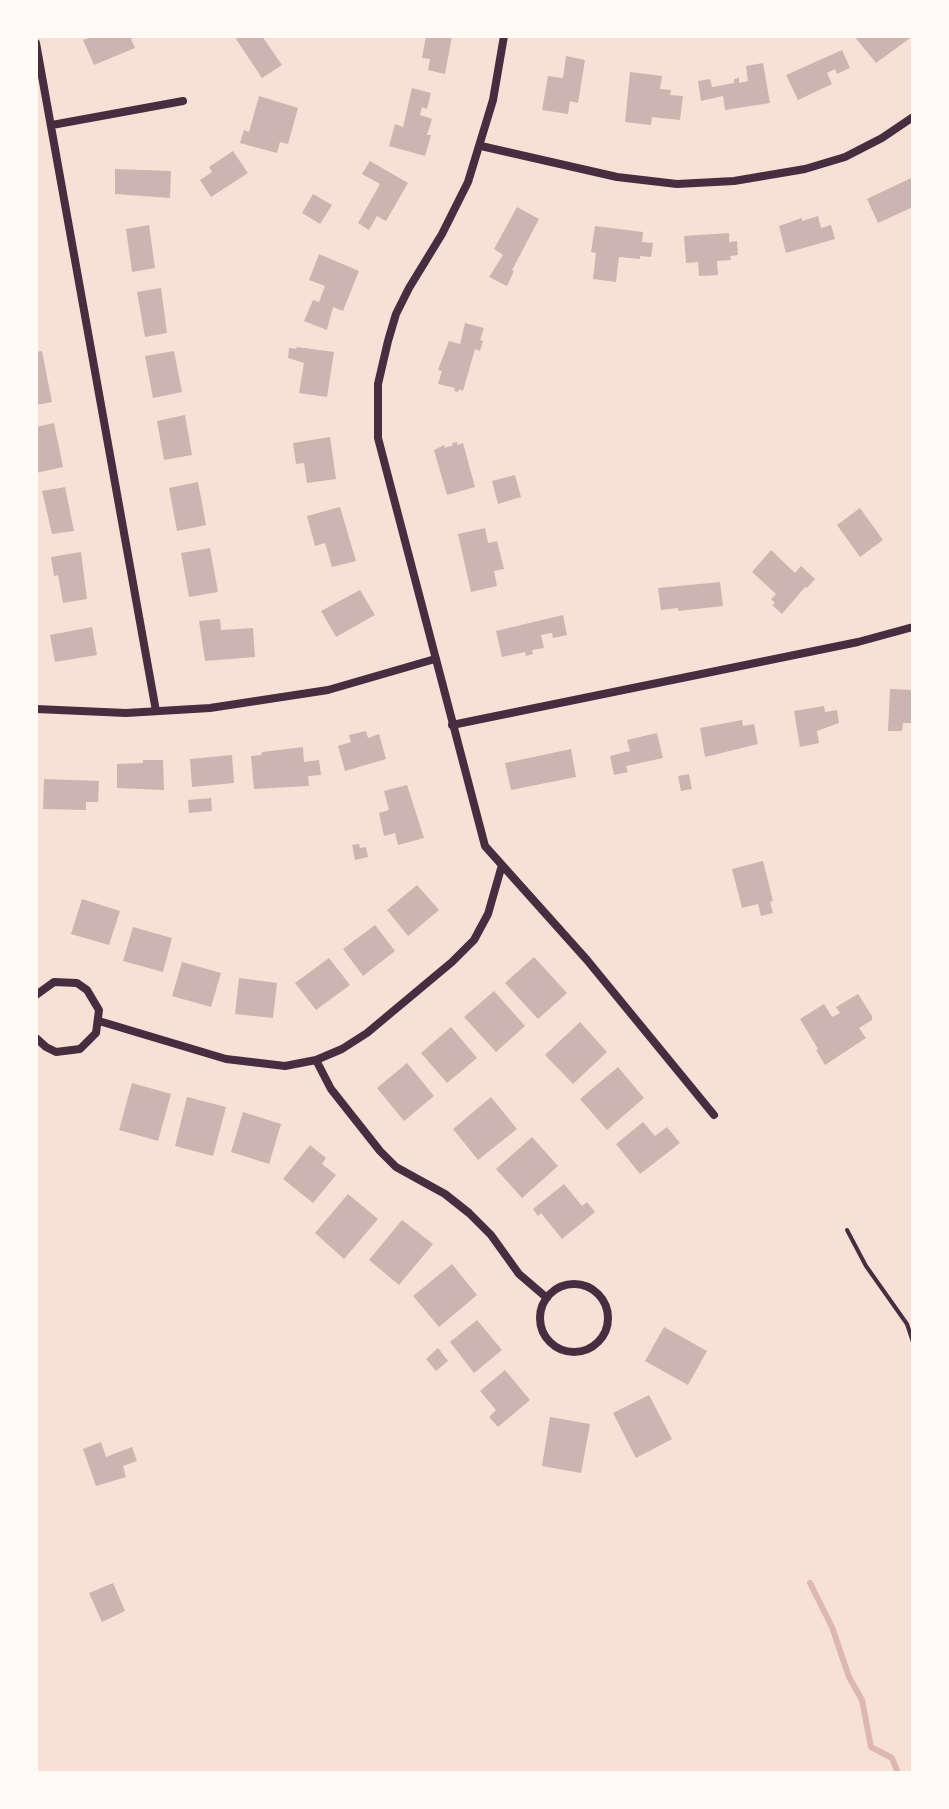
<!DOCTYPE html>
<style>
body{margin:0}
#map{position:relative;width:949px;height:1809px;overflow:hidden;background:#f7e1d7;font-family:Raleway,sans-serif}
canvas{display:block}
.frame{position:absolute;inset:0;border:38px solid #fffaf5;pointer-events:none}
</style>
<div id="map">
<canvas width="949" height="1809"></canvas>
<div class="frame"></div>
</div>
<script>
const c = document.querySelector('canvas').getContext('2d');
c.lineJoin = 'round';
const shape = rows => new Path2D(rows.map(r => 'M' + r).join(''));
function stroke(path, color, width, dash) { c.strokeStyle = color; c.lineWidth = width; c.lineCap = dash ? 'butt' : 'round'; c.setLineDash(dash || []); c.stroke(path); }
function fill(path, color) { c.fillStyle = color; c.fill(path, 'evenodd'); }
stroke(shape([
 [810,1583,832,1627,849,1677,862,1700,871,1747,892,1758,898,1773]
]), '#dcb8b0', 6);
fill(shape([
 [94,36,138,36,131,39,135,48,94,65,83,40],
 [241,36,262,36,282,65,262,78,236,39],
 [426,36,452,36,445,74,428,70,430,59,422,58],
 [854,36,913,36,876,63],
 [842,50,850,68,837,74,835,69,827,73,832,84,798,100,786,75],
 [566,56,585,60,578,103,570,101,568,114,542,110,548,76,563,78],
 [763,63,770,103,725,110,723,96,701,101,698,81,710,79,712,87,734,83,734,79,739,78,739,83,748,81,746,66],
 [630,72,662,76,660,89,671,90,670,95,683,96,680,120,652,117,651,125,625,122],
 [412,88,431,93,427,109,422,107,420,115,432,119,427,135,431,135,425,156,389,146,395,124,403,127],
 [259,96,298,108,288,144,280,142,277,153,240,143,244,130,249,132],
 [233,151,248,173,211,197,200,180,212,172,209,167],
 [370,161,408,183,386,221,377,216,369,230,358,223,380,184,362,174],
 [115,169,171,171,170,198,115,194],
 [913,177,913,207,878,223,867,199],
 [313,194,332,205,320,224,302,213],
 [517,207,539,219,512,270,514,271,507,286,489,277,503,255,494,249],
 [818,216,821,228,831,225,835,239,786,253,779,226,802,218,802,221],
 [149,225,155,268,132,272,126,229],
 [595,226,643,232,642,242,653,243,651,257,640,256,640,259,619,257,616,282,593,279,596,253,591,252],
 [729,233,729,242,737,241,738,255,730,256,731,260,717,261,718,275,699,276,698,262,686,263,684,236],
 [319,254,359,271,343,311,333,307,327,330,304,321,313,300,319,302,325,286,309,280],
 [161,288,167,333,145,337,137,292],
 [465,323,484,328,480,340,483,341,480,351,475,349,463,391,459,389,458,392,454,391,455,388,438,384,442,371,438,370,449,341,460,344],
 [297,347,334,352,327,397,299,393,304,363,288,358,289,348,296,349],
 [42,351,52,402,36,405,36,352],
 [174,351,182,392,153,398,145,356],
 [185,415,192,455,164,460,157,421],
 [54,423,63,467,36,473,36,427],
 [330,437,336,479,307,483,304,463,296,464,293,443],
 [457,442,457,445,463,443,475,487,447,495,434,450,444,445,445,448,453,445,452,443],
 [515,475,521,497,498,504,492,481],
 [198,482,206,525,177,531,169,488],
 [65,487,74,531,52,534,42,491],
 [340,507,356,561,332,567,325,543,315,546,307,516],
 [860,508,883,540,860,557,837,525],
 [485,528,488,543,497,541,504,569,494,571,497,586,471,592,458,534],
 [210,548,218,592,189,597,181,553],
 [771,550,795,573,801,566,815,579,807,588,805,587,782,614,772,605,775,603,771,599,776,594,752,572],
 [81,552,87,599,63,603,58,575,54,576,51,557],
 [720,582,723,606,678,611,678,608,661,610,658,588],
 [360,590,375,615,336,637,321,611],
 [563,615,567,635,553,638,552,633,541,635,544,648,532,650,533,654,526,656,525,652,502,657,496,631],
 [220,619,221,630,253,628,255,657,205,661,199,621],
 [92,627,97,655,55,662,50,635],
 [890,689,913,690,913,723,903,723,902,731,888,731],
 [824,706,825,712,837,710,839,723,817,731,819,743,800,747,794,711],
 [742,720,743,726,754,724,758,744,705,757,700,728],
 [366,731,368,738,379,734,386,759,345,771,338,746,351,742,349,735],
 [657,733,663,758,626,766,628,772,614,775,610,756,630,751,627,740],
 [303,747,304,762,319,760,321,775,308,776,309,786,254,789,251,756,261,755,262,752],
 [571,749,576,777,511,790,505,763],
 [232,755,234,783,192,787,190,759],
 [143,760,163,760,164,790,117,788,117,764,143,763],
 [689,774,692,789,681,791,678,776],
 [44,779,99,781,98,802,86,802,86,810,43,809],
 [407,785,424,838,398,845,395,833,384,836,379,813,389,810,384,791],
 [211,798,212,811,189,813,188,800],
 [359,844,360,848,366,847,368,857,355,860,352,845],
 [763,861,773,901,770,902,773,913,761,916,758,904,742,908,732,869],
 [417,885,439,910,408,936,387,910],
 [82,899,120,911,109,945,71,934],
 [375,925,395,951,363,976,343,949],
 [133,927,172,938,163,972,123,961],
 [534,957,567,993,538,1019,505,983],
 [329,958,350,985,316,1010,295,983],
 [182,962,221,973,211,1007,172,996],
 [239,978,277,983,273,1018,235,1014],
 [494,991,525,1026,496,1052,464,1017],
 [858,994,872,1016,872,1020,859,1028,866,1038,825,1065,816,1050,818,1049,800,1019,824,1004,832,1017,840,1013,836,1007],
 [580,1022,607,1052,573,1084,545,1055],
 [451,1027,477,1058,447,1083,421,1053],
 [407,1063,434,1096,404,1121,377,1088],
 [618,1067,644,1098,607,1130,580,1099],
 [132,1083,171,1094,158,1141,119,1130],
 [187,1097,226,1107,213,1156,175,1146],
 [491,1097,517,1129,478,1160,453,1129],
 [243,1112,281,1124,269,1164,231,1152],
 [643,1122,655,1136,667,1127,680,1143,640,1174,616,1144],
 [532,1137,558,1166,522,1198,496,1169],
 [310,1145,326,1158,322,1164,336,1175,313,1203,283,1179],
 [564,1184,582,1206,587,1202,595,1212,562,1239,541,1213,538,1216,533,1209],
 [348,1194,378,1219,344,1259,315,1233],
 [402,1220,433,1244,399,1285,369,1260],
 [452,1264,477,1295,439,1327,413,1296],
 [477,1320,502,1350,474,1373,450,1342],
 [664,1327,707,1351,688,1385,645,1361],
 [438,1348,448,1361,436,1371,426,1359],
 [505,1370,530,1400,498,1427,489,1417,496,1410,480,1391],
 [649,1395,672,1439,636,1458,613,1413],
 [550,1417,590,1424,581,1473,542,1466],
 [101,1442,106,1457,132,1447,137,1461,123,1466,126,1477,96,1486,83,1449],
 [113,1583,125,1611,102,1622,89,1593]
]), '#ccb4b1');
stroke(shape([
 [847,1230,866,1266,907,1324,913,1342]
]), '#4a2c40', 4);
stroke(shape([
 [504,36,493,100,468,182,442,234,409,288,396,314,388,341,378,384,378,438,485,846,587,960,714,1115],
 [36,43,156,711],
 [52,125,183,101],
 [481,146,617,177,677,184,734,181,805,169,845,157,882,138,913,117],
 [36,709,126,713,210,708,328,690,435,659],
 [452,725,858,642,913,627],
 [36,995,54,982,77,983,87,990,99,1010,96,1033,80,1049,56,1052,46,1047,36,1038],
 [99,1021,226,1059,285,1066,316,1060,342,1049,367,1033,452,962,474,940,488,914,502,865],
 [316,1060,331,1089,380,1151,396,1167,445,1194,469,1213,491,1235,519,1274,547,1298],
 '540 1318a34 34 0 1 1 68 0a34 34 0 1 1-68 0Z'
]), '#4a2c40', 8);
</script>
